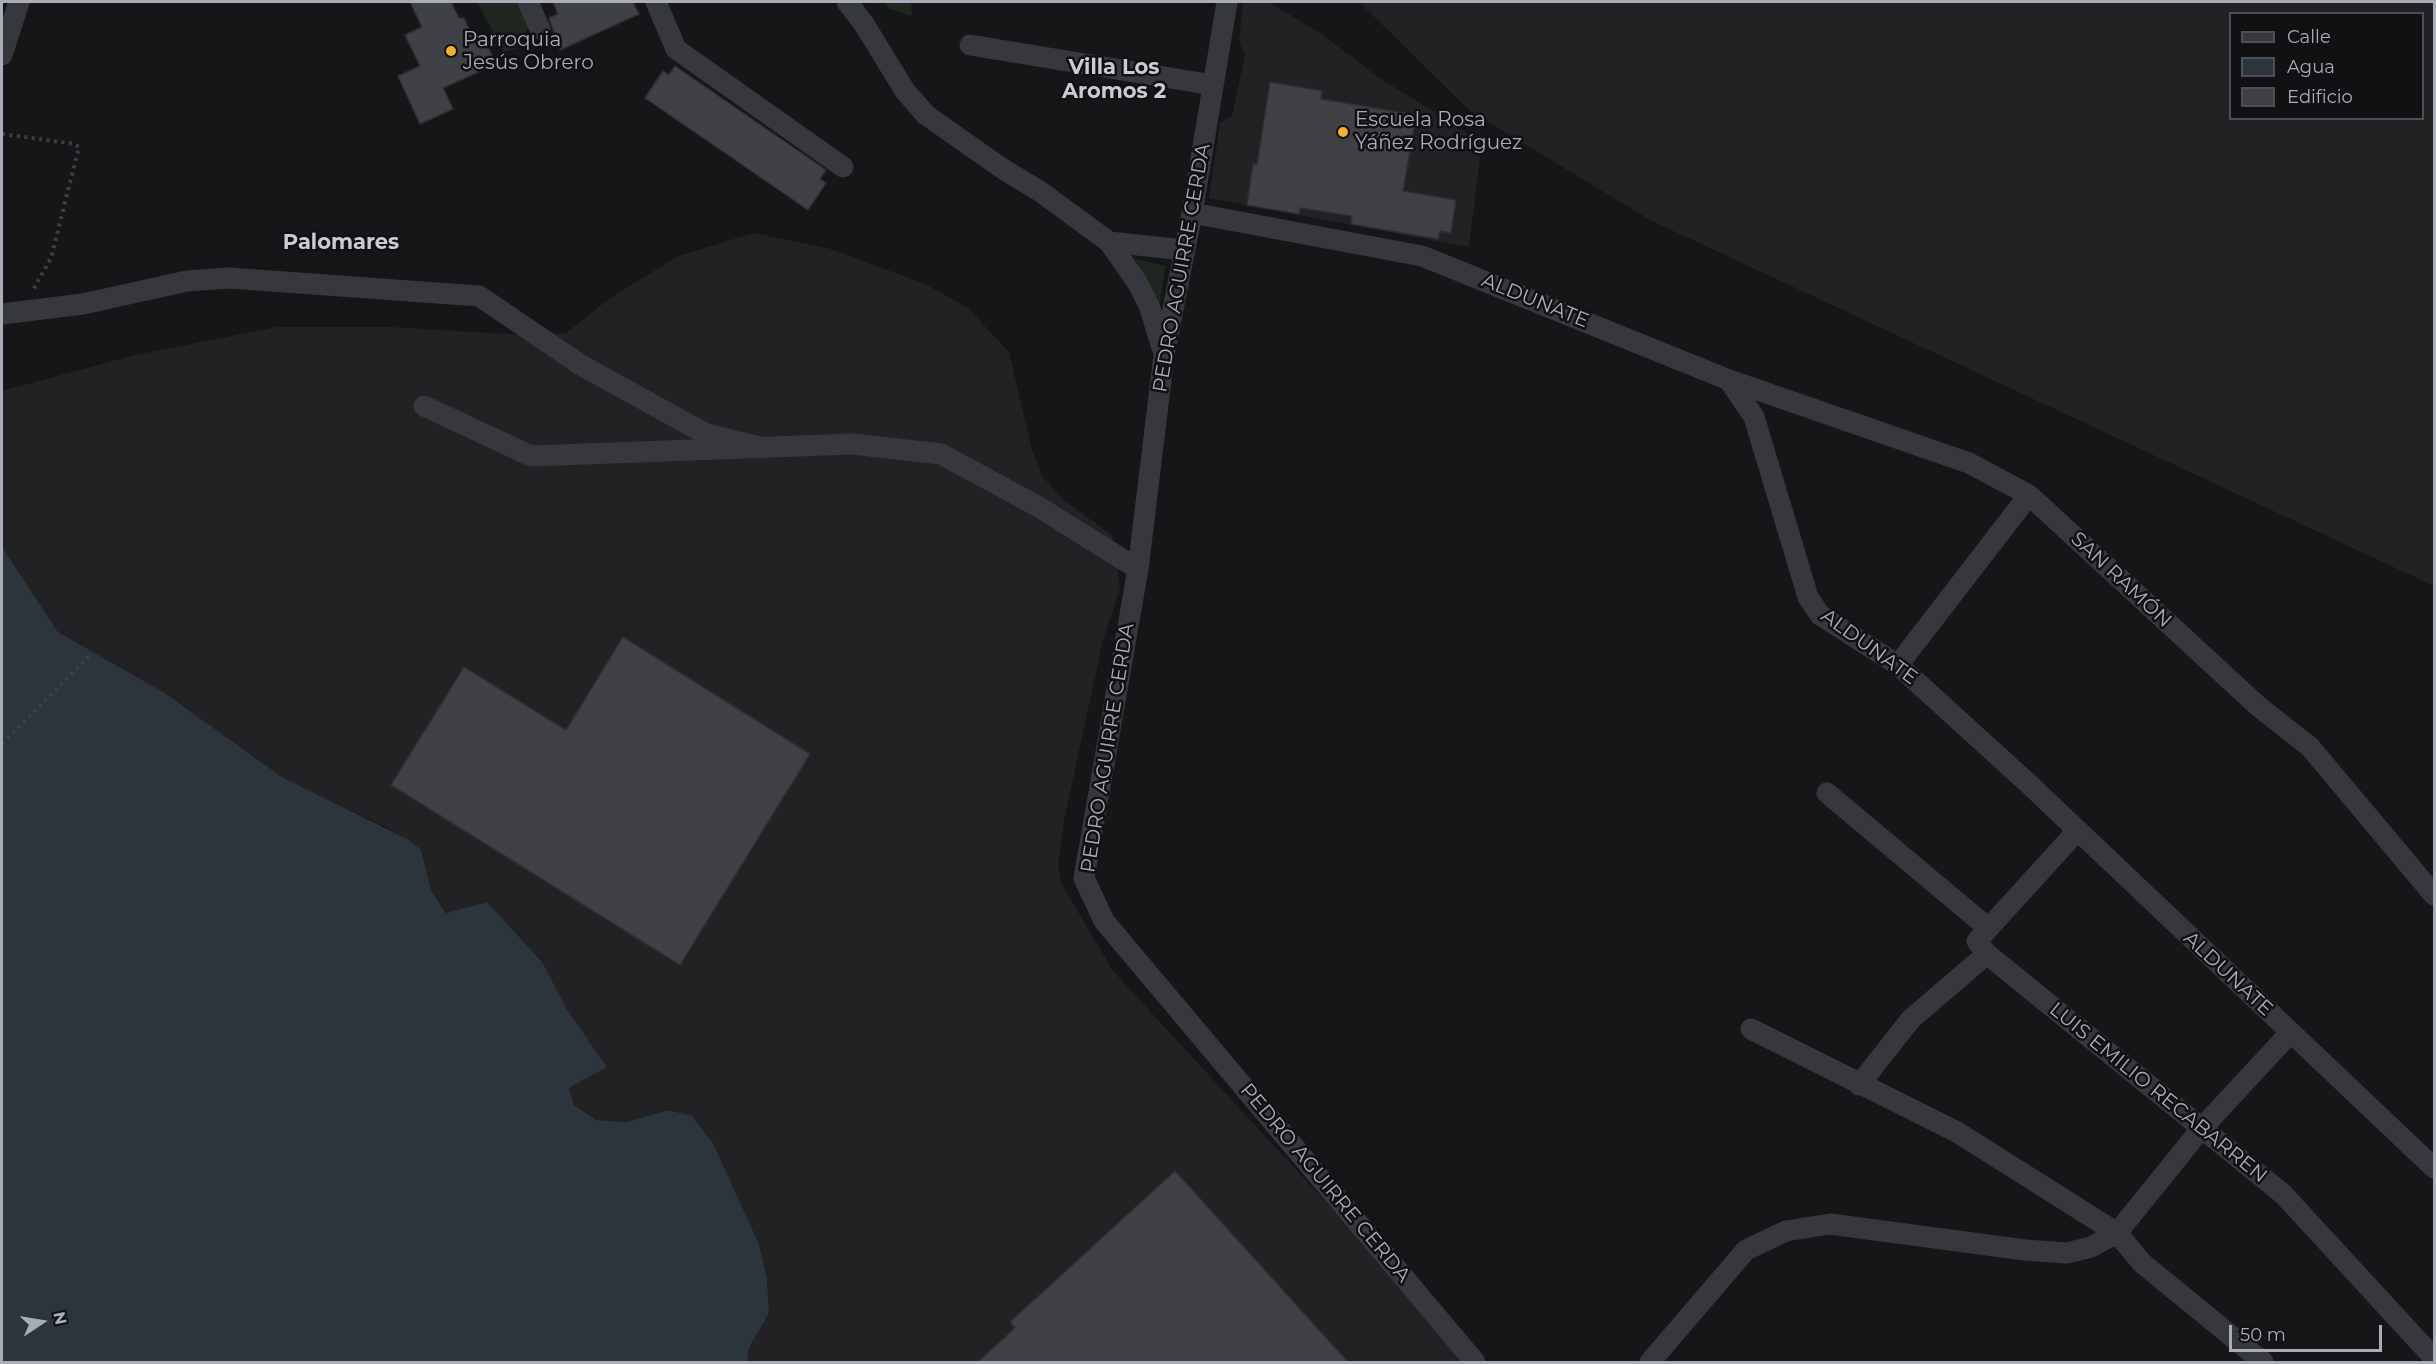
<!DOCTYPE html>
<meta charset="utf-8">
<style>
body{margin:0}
#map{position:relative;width:2436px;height:1364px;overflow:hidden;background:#161618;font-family:Montserrat,sans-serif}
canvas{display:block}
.frame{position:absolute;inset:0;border:3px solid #a8adb8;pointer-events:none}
.legend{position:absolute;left:2229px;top:12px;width:195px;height:108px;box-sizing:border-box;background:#111113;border:2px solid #4d4f55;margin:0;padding:8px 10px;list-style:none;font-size:18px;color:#a8adb8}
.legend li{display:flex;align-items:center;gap:12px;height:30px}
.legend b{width:30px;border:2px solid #4d4f55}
.north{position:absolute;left:12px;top:1292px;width:60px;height:60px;-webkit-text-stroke:4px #111113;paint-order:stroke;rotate:78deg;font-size:16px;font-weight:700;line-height:24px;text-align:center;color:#a8adb8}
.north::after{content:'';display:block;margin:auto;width:21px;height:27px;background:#a8adb8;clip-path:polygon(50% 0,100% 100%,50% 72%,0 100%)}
.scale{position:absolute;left:2229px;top:1325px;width:153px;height:27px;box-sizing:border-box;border:3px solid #a8adb8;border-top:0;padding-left:8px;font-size:18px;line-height:21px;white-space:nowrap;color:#a8adb8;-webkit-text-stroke:4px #111113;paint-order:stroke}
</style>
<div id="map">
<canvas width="2436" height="1364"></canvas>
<div class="frame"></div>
<ul class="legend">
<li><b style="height:8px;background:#37383d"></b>Calle</li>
<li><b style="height:16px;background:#2c353c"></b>Agua</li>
<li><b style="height:16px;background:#404145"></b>Edificio</li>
</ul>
<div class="north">N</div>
<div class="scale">50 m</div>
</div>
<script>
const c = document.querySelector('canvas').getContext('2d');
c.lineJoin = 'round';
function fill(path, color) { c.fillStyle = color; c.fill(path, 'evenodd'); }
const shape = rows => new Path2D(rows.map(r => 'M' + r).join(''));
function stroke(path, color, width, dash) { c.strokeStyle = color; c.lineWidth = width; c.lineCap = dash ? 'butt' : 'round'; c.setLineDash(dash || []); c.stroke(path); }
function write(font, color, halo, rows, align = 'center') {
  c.font = font + ' Montserrat,sans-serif'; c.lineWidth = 5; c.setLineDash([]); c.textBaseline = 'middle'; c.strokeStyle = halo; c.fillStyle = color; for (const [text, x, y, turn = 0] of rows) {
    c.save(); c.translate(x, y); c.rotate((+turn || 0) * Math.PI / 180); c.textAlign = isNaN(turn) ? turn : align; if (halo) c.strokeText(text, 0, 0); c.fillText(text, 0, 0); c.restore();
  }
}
fill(shape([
 [1243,2,1269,2,1323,35,1378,77,1482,142,1469,247,1209,198,1220,123,1232,116,1245,55,1239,42],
 [1359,2,2434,2,2434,586,1650,220,1470,111],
 [2230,14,2422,14,2422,118,2230,118],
 [754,233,831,249,925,284,967,307,1009,352,1032,450,1042,476,1064,500,1113,536,1120,589,1103,640,1064,821,1058,865,1061,883,1113,971,1473,1362,747,1362,749,1348,769,1313,767,1279,759,1244,713,1143,692,1116,668,1110,627,1122,596,1120,574,1105,569,1088,607,1067,566,1008,543,963,487,902,447,913,431,890,421,850,393,831,282,777,165,693,58,632,2,547,2,391,135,355,277,327,390,327,524,335,566,333,609,299,678,256]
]), '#222225');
fill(shape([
 [477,2,520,2,529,21,526,33,516,49,504,52],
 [884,2,911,2,912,16,888,8],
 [1135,259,1166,266,1160,302]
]), '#1e261f');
fill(shape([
 [2,547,58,632,165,693,282,777,409,840,421,850,431,890,446,913,487,902,543,963,566,1008,607,1067,569,1088,574,1105,596,1120,627,1122,668,1110,692,1116,713,1143,759,1244,767,1279,769,1313,749,1348,747,1362,2,1362]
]), '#2c353c');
const building = shape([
 [410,2,451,2,459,18,464,18,473,38,482,34,496,64,443,88,453,109,420,124,398,76,420,66,405,35,422,27,410,2],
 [553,2,633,2,639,14,560,50,549,18,558,14,553,2],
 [675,66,826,170,820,179,826,183,808,210,645,98,663,71,669,75,675,66],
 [1270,82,1322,91,1321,99,1416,115,1403,191,1456,200,1451,233,1440,231,1438,239,1351,224,1352,216,1300,208,1299,214,1247,205,1253,164,1257,165,1270,82],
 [623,637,810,754,680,965,391,785,464,667,566,730,623,637],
 [1175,1171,1348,1362,978,1362,1015,1328,1010,1322,1175,1171]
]);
fill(building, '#404145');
stroke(building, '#303034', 1.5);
stroke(shape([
 [2,134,75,144,79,147,51,258,33,290],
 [2,744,89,657]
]), '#3d3f44', 4, [3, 4.5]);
stroke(shape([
 [528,2,540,29],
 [656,2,676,49,843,167],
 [847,2,864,24,905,91,926,115,1003,169,1041,192,1109,242,1137,282,1149,305,1162,348],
 [1227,2,1192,213,1164,355,1138,569,1084,878,1104,921,1475,1362],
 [970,45,1213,85],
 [2,55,19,2],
 [1192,213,1422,256,1729,380,1969,463,2029,495,2258,706,2310,747,2434,895],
 [1109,242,1184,250],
 [2,314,83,304,187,281,229,278,479,296,581,365,706,434,764,448],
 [1729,380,1754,417,1808,597,1820,615,1898,665,2031,786,2434,1168],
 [424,406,531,456,852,444,941,454,1039,507,1138,569],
 [1898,665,2029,495],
 [1827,793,1987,927],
 [2077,831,1977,941,1987,954,2283,1194,2434,1358],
 [1751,1029,1957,1132,2117,1233,2142,1263,2263,1362],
 [1859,1085,1911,1019,1987,954],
 [1650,1362,1746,1250,1786,1231,1830,1224,2025,1250,2067,1253,2091,1247,2117,1233,2201,1129,2290,1033]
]), '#37383d', 21);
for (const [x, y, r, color] of [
 [451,51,6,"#f2b134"],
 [1343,132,6,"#f2b134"]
]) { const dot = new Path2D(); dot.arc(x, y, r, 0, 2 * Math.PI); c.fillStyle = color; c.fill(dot); stroke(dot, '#111113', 2); }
write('20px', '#a8adb8', '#111113', [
 ["Parroquia",463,40],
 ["Jesús Obrero",463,63],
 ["Escuela Rosa",1355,120],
 ["Yáñez Rodríguez",1355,143]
], 'left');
write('20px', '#a8adb8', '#111113', [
 ["PEDRO AGUIRRE CERDA",1182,268,-80],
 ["ALDUNATE",1535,301,22],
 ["SAN RAMÓN",2121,580,43],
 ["ALDUNATE",1869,647,36],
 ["PEDRO AGUIRRE CERDA",1108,748,-81],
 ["ALDUNATE",2228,974,43],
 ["LUIS EMILIO RECABARREN",2158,1093,39],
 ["PEDRO AGUIRRE CERDA",1325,1183,50]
]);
write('bold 21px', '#c9ccd4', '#111113', [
 ["Villa Los",1114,68],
 ["Aromos 2",1114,92],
 ["Palomares",341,243]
]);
</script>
